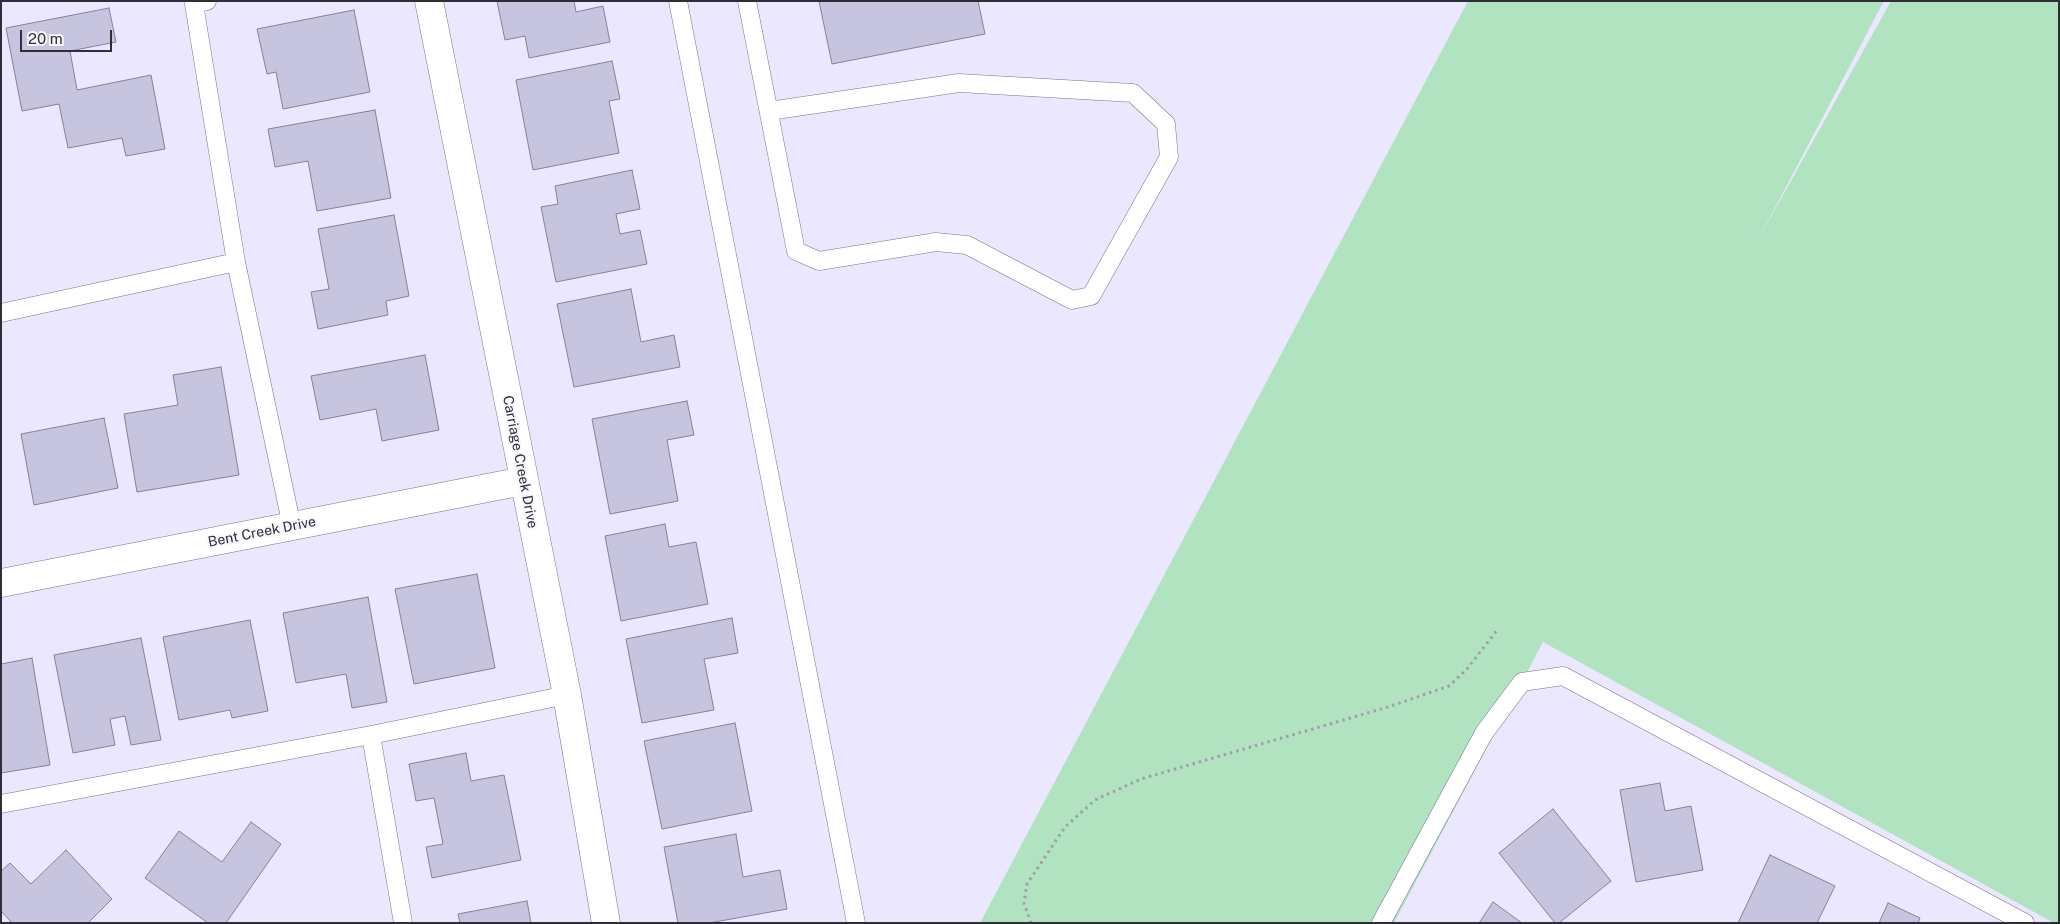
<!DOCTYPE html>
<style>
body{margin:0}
#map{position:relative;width:2060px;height:924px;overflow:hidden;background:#eae7ff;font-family:"Public Sans",sans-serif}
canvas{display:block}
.frame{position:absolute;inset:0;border:2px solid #2e2d38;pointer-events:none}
.scale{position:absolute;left:20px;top:30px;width:92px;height:22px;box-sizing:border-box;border:2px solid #2e2d38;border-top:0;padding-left:6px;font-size:15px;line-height:18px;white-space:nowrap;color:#2e2d38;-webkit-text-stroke:4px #f7f7fd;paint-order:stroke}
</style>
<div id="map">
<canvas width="2060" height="924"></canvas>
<div class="frame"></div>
<div class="scale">20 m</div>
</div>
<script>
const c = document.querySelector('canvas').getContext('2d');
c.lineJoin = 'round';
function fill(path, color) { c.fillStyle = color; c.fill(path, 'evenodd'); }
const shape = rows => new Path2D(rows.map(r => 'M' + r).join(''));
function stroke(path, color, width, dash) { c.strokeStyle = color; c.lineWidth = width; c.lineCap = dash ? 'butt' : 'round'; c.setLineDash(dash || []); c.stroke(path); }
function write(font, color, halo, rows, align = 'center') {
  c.font = font + ' "Public Sans",sans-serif'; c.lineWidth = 4; c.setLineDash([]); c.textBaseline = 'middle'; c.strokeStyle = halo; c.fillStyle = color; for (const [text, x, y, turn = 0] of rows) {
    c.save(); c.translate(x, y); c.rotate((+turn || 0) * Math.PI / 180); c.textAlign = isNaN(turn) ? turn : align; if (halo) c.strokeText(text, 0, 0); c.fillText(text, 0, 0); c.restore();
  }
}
fill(shape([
 [1468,1,1884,1,1758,240,1891,1,2059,1,2059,923,2054,923,1543,642,1394,923,980,923]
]), '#b1e3c1');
const building = shape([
 [497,1,574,1,576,12,603,6,610,42,529,58,525,36,505,40,497,1],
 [819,1,978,1,985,34,832,64,819,1],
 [109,8,116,42,70,51,77,90,151,75,165,149,126,156,122,138,68,148,59,104,22,111,6,28,109,8],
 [354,10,370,92,283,109,276,72,267,74,257,29,354,10],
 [612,61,620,99,609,101,619,153,533,170,516,80,612,61],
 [375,110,391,198,317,211,308,161,275,167,268,129,375,110],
 [632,170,640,209,616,214,620,234,640,230,647,264,556,282,541,207,558,204,555,186,632,170],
 [394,215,409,296,386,301,388,315,318,329,311,292,329,289,318,229,394,215],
 [631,289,641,342,674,335,680,367,574,387,557,304,631,289],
 [425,355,439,430,382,441,376,409,320,420,311,376,425,355],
 [221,367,239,475,137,492,124,414,178,405,173,375,221,367],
 [687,401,694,435,667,440,678,501,610,514,592,419,687,401],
 [104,418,118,488,34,505,21,434,104,418],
 [665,524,669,547,696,542,708,604,621,621,605,536,665,524],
 [477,574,495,668,414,684,395,589,477,574],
 [368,597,387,702,352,708,346,674,296,683,283,613,368,597],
 [732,618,738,653,704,659,714,710,642,723,626,639,732,618],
 [250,620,268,711,232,718,230,710,179,720,163,637,250,620],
 [141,638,161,740,131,745,125,716,110,719,115,745,73,753,54,655,141,638],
 [32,658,50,765,1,773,1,664,32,658],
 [735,723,752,811,662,829,644,741,735,723],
 [466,753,471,781,504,775,521,860,432,878,426,847,443,844,434,798,416,801,409,764,466,753],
 [1660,783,1665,811,1691,806,1703,870,1636,882,1620,790,1660,783],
 [1553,809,1611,881,1559,923,1555,923,1499,853,1553,809],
 [251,822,281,844,226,923,208,923,145,878,179,831,222,862,251,822],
 [736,834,743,877,780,870,787,909,709,923,678,923,664,847,736,834],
 [66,850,112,899,88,923,12,923,1,911,1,871,10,863,31,884,66,850],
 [1770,855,1835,886,1817,923,1738,923,1770,855],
 [527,901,531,923,460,923,458,914,527,901],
 [1493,902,1522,923,1479,923,1493,902],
 [1888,903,1920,918,1918,923,1879,923,1888,903]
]);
fill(building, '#c7c4e0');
stroke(building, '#85819b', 1);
const lane = shape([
 [207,1,194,4,236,262,292,527],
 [678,1,856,923],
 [747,1,796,251,819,261,936,242,967,245,1072,300,1091,296,1169,157,1166,124,1133,93,959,83,769,111],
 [1,313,236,262],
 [371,735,403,923],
 [1,804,371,735,567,695],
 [1381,923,1484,733,1522,682,1563,676,2025,923]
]);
const street = shape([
 [429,1,567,695,606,923],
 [1,583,523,481]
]);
stroke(lane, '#76728c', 19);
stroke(street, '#76728c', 29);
stroke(shape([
 [1031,923,1024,903,1027,884,1065,827,1095,800,1141,779,1388,707,1449,686,1467,669,1498,629]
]), '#9f9db0', 3, [2.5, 4]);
stroke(lane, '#fff', 18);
stroke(street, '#fff', 28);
write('14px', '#2e2d38', '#f7f7fd', [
 ["Carriage Creek Drive",520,462,79],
 ["Bent Creek Drive",262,532,-11]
]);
</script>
